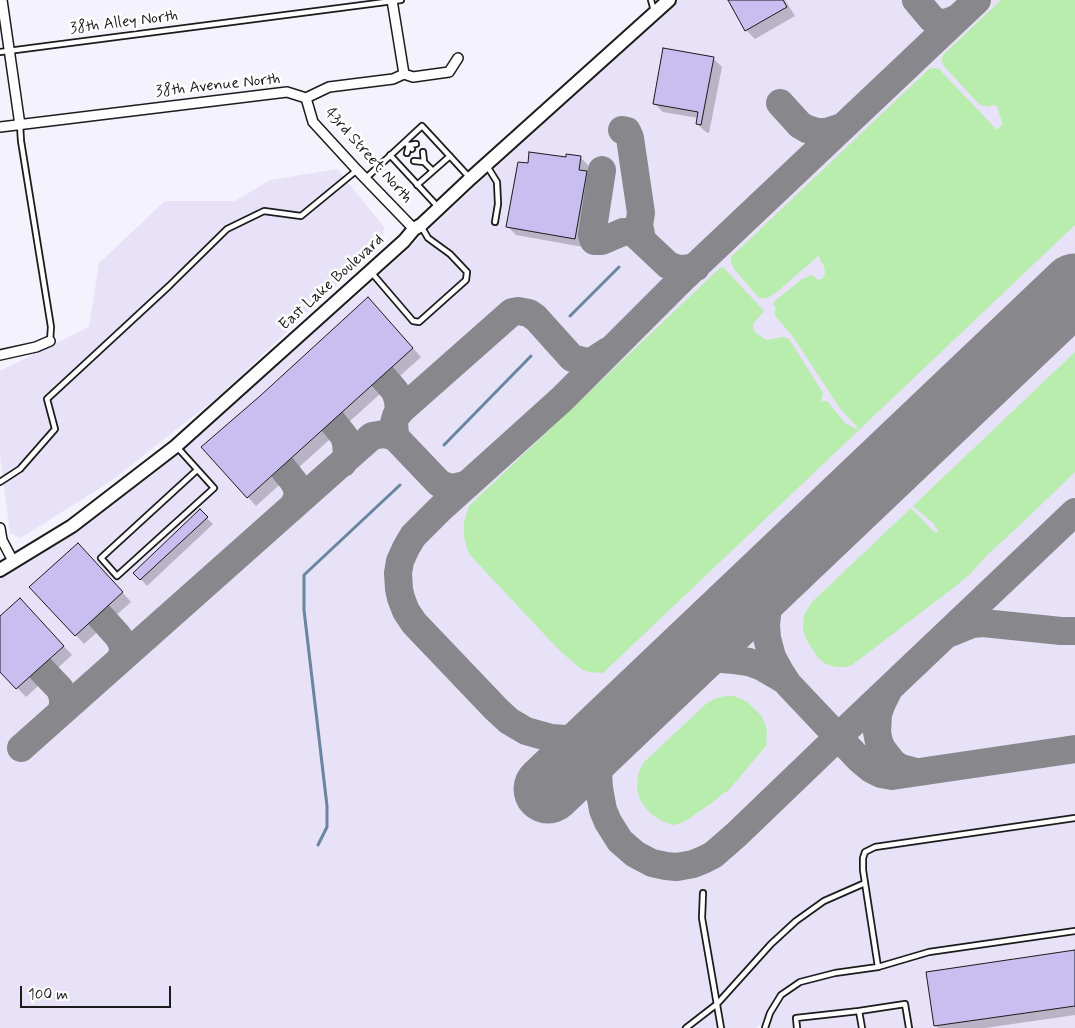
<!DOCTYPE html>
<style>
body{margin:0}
#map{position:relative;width:1075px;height:1028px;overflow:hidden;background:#f4f2fc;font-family:Mynerve,sans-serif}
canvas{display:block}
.scale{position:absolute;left:20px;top:986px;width:151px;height:22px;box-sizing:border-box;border:2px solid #1c1c1c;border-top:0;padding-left:6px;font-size:15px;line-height:18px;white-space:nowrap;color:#1c1c1c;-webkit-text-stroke:4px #fff;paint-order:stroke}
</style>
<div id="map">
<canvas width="1075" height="1028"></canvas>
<div class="scale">100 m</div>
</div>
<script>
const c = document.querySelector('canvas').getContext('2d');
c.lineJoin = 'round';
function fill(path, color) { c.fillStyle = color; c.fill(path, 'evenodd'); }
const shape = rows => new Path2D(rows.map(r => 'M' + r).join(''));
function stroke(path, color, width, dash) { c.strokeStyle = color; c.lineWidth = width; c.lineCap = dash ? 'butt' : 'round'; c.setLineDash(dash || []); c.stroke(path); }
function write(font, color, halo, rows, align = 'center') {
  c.font = font + ' Mynerve,sans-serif'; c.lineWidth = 5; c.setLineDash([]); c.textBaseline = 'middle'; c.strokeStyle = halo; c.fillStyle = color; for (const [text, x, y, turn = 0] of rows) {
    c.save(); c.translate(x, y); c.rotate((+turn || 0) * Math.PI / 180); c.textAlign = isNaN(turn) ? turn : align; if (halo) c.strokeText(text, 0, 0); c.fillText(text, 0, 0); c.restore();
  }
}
fill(shape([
 [676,0,1075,0,1075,1028,763,1028,759,1024,756,1028,0,1028,0,575,184,443,366,288,668,7],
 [337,169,384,227,381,243,220,395,111,481,21,538,10,533,0,456,0,371,89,327,99,263,165,201,235,201,270,180]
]), '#e7e2f8');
fill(shape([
 [1001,0,1075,0,1075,225,603,673,589,672,581,669,559,650,470,555,467,549,464,536,464,522,469,506,721,267,724,268,764,311,753,324,753,329,756,333,759,335,766,340,782,337,785,337,789,339,823,393,821,402,824,401,827,401,845,423,856,429,858,428,839,407,794,338,774,314,776,309,773,304,776,300,802,279,812,275,818,280,824,278,825,272,824,266,821,262,819,256,817,257,777,292,767,298,762,298,758,297,734,269,731,262,731,257,929,69,935,68,938,68,997,130,999,128,1002,124,1002,122,997,106,993,105,989,107,981,105,978,103,944,66,941,60,944,54],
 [1075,352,1075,472,1019,526,987,555,971,573,956,586,852,665,846,667,836,667,826,664,818,658,806,639,803,628,804,615,812,602,911,508,933,531,936,533,938,531,933,523,913,506],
 [725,696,734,696,746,701,761,715,764,721,767,731,766,746,727,792,725,792,713,802,687,820,681,823,673,825,662,821,651,814,642,803,639,796,637,789,638,775,643,763,706,704,714,699]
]), '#b8edae');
fill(shape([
 [729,0,785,0,795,16,755,39,746,30],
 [713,58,722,67,709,133,706,132,697,124,698,118,663,112,654,103],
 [580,157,589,166,588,174,595,181,583,247,516,235,508,227,529,164],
 [376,307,421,357,256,506,203,447],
 [200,511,213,524,147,586,135,573],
 [87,553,131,602,84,644,31,587],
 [28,608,72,655,26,697,0,670,0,618],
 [1075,952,1075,1015,985,1028,938,1028,935,1025]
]), '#0003');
stroke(shape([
 [570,316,619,267],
 [444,445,531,356],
 [318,845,327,827,327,806,304,610,304,575,400,485]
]), '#6985a0', 3);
stroke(shape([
 [916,0,932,19,936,21,941,23,946,23,958,18],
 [780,103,800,125,807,129,817,132,826,132,842,127],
 [622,130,627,131,630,138,641,213,639,225,642,239],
 [602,170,592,235,594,241,602,241,623,232,633,232,668,265,676,268,682,269,696,267],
 [382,376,395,391,398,400,399,413],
 [332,421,344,436,346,443,347,454,343,463],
 [397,439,395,434,394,423,396,416,400,411,512,312,518,311,529,313,536,318,572,358,587,362,594,360,608,351],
 [282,467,294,482,297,489,298,495,294,505],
 [796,554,778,580,768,606,766,625,767,638,772,657,779,670,788,684,859,759,871,769,881,774,892,776,1075,749],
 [99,615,118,636,122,643,123,650,122,656,118,662],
 [950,633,972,624,983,623,1061,631,1075,631],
 [686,658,699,657,734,660,749,662,762,667,786,681],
 [40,668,60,689,63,698,63,707,60,713],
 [888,691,882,703,878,714,877,732,879,742,882,749,893,763,901,768,916,772],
 [607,733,602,753,598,772,599,788,603,810,608,822,620,841,635,854,652,863,666,866,677,867,693,864,703,860,713,855,736,835,838,737,1075,512],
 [604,736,581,740,551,738,526,731,509,721,496,709,414,623,406,611,401,598,399,589,398,573,400,561,406,548,413,536,440,509,562,399,682,279,977,0],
 [21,748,372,436,384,434,392,436,397,439,439,483,445,486,453,488,468,484]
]), '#88878c', 28);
stroke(shape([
 [548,789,1075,288]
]), '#88878c', 69);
const building = shape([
 [728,0,783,0,787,7,745,31,728,0],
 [663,48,714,57,701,125,696,124,698,112,653,104,663,48],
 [529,152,566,157,566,154,581,156,579,170,587,171,575,239,506,227,518,162,528,163,529,152],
 [368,297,413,348,247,498,201,447,260,396,368,297],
 [200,509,208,517,140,580,133,573,200,509],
 [78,543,123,592,75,636,29,587,78,543],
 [20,598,64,646,16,689,0,672,0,616,20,598],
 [1075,950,1075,1006,934,1026,926,972,1075,950]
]);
fill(building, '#c8bef0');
stroke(building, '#1c1c1c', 1);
const lane = shape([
 [651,0,654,11],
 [0,52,401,0],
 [20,125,21,141,51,327,50,341],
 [405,142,412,149],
 [409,145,416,144],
 [423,152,424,162],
 [407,153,409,145],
 [390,155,439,208],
 [414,161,424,162,433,171],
 [487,166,497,182,498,204,495,222],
 [365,179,422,126,470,178],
 [417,185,450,156],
 [371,272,413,321,419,322,466,280,467,272,450,254,428,238,421,226],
 [177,447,214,488,117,576,101,558,197,470],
 [0,482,20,469,55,429,47,399,169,286,227,229,264,211,301,216,357,170],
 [703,893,702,918,721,1028],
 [878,967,863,870,863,858,865,852,875,847,1075,818],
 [686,1028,717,1004,771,944,796,921,824,901,865,883],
 [765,1028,770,1013,781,995,800,982,835,973,878,967,929,952,1075,931],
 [797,1028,796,1018,859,1011],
 [862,1028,859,1011,905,1004,909,1028]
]);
const street = shape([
 [2,0,20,125],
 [392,0,404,74],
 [306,98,313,122,357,170,414,229],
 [0,127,287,92,306,98,329,87,393,79,404,74,413,77,449,72,458,58],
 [0,355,36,347,50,341],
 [0,528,2,540,13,561]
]);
const secondary = shape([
 [0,570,72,526,176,446,404,241,414,229,421,225,471,178,669,0]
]);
stroke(lane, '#1c1c1c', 8);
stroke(street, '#1c1c1c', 12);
stroke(secondary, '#1c1c1c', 16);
stroke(lane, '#fff', 4.5);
stroke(street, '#fff', 9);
stroke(secondary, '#fff', 12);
write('16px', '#1c1c1c', '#fff', [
 ["38th Alley North",124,23,-7],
 ["38th Avenue North",218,86,-6],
 ["43rd Street North",368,156,48],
 ["East Lake Boulevard",332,283,-42]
]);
</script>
